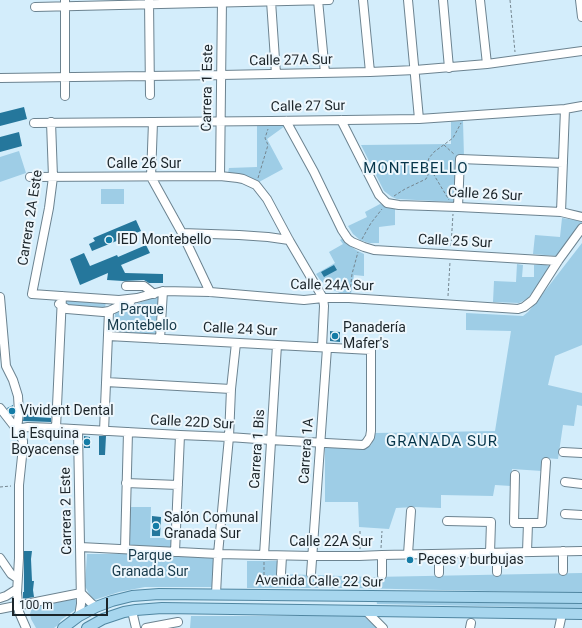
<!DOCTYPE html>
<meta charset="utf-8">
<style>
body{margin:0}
#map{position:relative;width:582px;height:628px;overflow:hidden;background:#d3edfb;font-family:Roboto,sans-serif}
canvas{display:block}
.scale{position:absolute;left:12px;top:598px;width:96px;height:18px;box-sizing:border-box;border:2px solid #1b2429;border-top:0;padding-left:5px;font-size:12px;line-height:14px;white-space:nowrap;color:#1b2429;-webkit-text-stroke:3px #edf7fd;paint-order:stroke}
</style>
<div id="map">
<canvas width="582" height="628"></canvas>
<div class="scale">100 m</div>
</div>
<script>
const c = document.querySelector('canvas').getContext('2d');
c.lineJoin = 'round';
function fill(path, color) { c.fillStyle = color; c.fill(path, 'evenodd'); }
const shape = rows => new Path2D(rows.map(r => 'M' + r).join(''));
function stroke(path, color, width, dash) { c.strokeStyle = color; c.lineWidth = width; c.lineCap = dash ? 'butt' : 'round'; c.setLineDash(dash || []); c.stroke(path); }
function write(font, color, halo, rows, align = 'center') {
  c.font = font + ' Roboto,sans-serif'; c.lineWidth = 4; c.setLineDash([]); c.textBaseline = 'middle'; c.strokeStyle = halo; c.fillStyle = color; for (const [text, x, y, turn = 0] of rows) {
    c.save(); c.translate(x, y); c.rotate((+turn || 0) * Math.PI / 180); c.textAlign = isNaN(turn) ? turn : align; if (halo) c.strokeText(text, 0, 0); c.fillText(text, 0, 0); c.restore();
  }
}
fill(shape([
 [463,121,464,157,455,202,397,199,392,197,384,191,361,145,451,144,451,122],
 [257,126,285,126,267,139,283,169,259,182,243,176,228,173,229,168,257,167],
 [19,151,26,173,0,182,0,157],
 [101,189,124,189,124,204,101,204],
 [380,204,389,207,395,207,395,225,379,227,379,243,369,243,360,240,353,234,348,226,367,217,365,212],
 [562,218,582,221,582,223,557,256,533,254,535,235,560,237],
 [343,238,349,245,356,250,364,254,364,276,354,275,351,294,342,294,331,289,321,281,316,274,335,263,329,252,343,244,340,240],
 [582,243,582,345,555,356,548,385,582,393,582,406,577,405,574,426,563,425,558,459,544,458,542,471,512,469,511,486,495,485,493,496,441,495,441,508,414,507,396,508,389,529,359,527,358,502,325,502,325,447,366,448,371,445,375,433,495,431,511,331,466,330,466,313,523,316,528,312,534,305],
 [517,264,523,265,522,277,534,277,534,265,546,265,549,266,550,269,528,298,523,301,519,303,493,302,494,281,516,282],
 [160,295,158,334,114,333,115,312],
 [66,300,106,301,105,308,66,306],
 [130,507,151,507,150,538,172,538,172,556,214,557,213,587,145,587,119,592,94,600,89,594,85,586,87,554,129,554],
 [247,561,281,561,281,574,373,577,582,573,582,593,350,588,247,588],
 [70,597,75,599,77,602,77,605,75,610,61,620,58,625,54,628,36,628,31,619,30,614,32,608,41,603],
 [376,598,582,602,582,610,543,609,529,607,377,604],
 [191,616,364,616,377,628,190,628]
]), '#9ecde6');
fill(shape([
 [24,107,27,119,0,126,0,113],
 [19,132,22,146,0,152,0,137],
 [136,220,141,231,92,251,89,244,95,241,93,238],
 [146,245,150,253,121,265,125,273,163,274,163,283,149,283,144,280,123,281,107,280,108,273,80,285,70,259,84,253,90,266,117,255,118,257],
 [334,265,337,270,324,277,321,272],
 [330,331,340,332,340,342,330,341],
 [13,405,13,416,7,408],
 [24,414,36,415,35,417,51,418,51,422,23,421],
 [29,433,59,434,59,439,29,438],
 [84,436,90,437,90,448,84,448],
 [99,436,106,436,105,455,99,455],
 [152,516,161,517,160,536,152,536],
 [24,551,32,551,31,559,32,581,34,581,33,590,34,597,23,599,23,592,24,592]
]), '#25779c');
const minor = shape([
 [65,0,65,96],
 [149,0,150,95],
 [318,0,325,73],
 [363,0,370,72],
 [408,0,419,119],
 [443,0,449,68],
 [480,0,487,64],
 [580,0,582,17],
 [271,1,276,74],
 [35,7,329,0],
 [0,78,221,75,370,72,415,70,487,64,582,51],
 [341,120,379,195,387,203,399,205,458,207,561,212,582,217],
 [286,121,314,172,342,230,348,239,352,242,364,247,374,250,558,261],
 [51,122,53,177,49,208,32,294,119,300,137,298,163,291,210,292,304,300,323,298,349,298,518,309,524,307,533,300,558,261,582,228],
 [153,122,151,177,182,233,210,292],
 [34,123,271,121,419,119,565,109,582,106],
 [220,176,222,0],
 [30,177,220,176,238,178,243,179,256,185,267,199,289,240,323,298,324,306,322,347],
 [458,207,460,159,563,163],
 [561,212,565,109],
 [182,233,239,235,268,237,289,240],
 [126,286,144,286,154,294],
 [0,297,6,366,13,380,18,396,19,412,17,429],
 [59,304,67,309,103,312,109,311,131,301],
 [160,339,163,291],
 [106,382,231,389],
 [0,408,18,431,23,441,23,447,19,485,19,558,17,593,19,612,26,628],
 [56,428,62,296],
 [17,429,28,427,56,428,180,435,229,437,271,440,363,445,366,443,370,437,371,431,371,350,108,336],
 [78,430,81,604,79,616],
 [104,431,109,311],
 [563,452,582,453],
 [515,475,514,523,542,523,546,462],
 [565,482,582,484],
 [126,483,178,485],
 [565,514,582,515],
 [447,521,491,522,490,553],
 [80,547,218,554,312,556,359,556,382,555,582,551],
 [125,549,128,432],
 [563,551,563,571],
 [175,552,180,435],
 [527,552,528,523],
 [408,554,411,511],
 [264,555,277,345],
 [382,555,382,575],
 [0,558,11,574,17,578],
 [497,572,497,553],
 [439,573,439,554],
 [281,574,282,556],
 [311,574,327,348],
 [81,593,92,604,96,607],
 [216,594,218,554,229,437,231,389,236,343],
 [0,598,6,596,17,589],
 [0,609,81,593],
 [132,611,136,628],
 [366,611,383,628],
 [146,628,178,622],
 [470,628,471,623],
 [559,628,562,614]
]);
const major = shape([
 [63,628,79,616,96,607,112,601,132,596,159,594,582,598],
 [87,628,103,619,124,612,136,610,162,608,582,614]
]);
stroke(minor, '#6c8390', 10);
stroke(major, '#5086a1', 12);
stroke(shape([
 [510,0,515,52],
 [444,145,455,155],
 [428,165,449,200],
 [258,178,268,145,265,138,268,129],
 [394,196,405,189,426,179,428,175,427,164,429,158,434,152,453,138,461,123],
 [362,239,371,223,382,209],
 [451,246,453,214],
 [350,292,352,274,358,252],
 [448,296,450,262],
 [0,487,11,486],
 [381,548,382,531],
 [360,549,360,531],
 [264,562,264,587]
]), '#74858f', 1, [3, 2]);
stroke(minor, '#fff', 8);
stroke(major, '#a7d6ee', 10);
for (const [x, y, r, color] of [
 [109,240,4,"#147ca6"],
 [335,336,4,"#147ca6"],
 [12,411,4,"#147ca6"],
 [87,442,4,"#147ca6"],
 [156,526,4,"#147ca6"],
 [410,560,4,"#147ca6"]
]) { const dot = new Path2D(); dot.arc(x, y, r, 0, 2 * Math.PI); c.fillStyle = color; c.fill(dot); stroke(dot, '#edf7fd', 1.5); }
write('14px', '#1b2429', '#edf7fd', [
 ["Calle 27A Sur",291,61,-1],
 ["Carrera 1 Este",208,88,-89],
 ["Calle 27 Sur",308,107,-1],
 ["Calle 26 Sur",144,164],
 ["Calle 26 Sur",485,195,3],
 ["Carrera 2A Este",31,218,-81],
 ["Calle 25 Sur",455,242,3],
 ["Calle 24A Sur",332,286,1],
 ["Calle 24 Sur",240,330,3],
 ["Calle 22D Sur",192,423,3],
 ["Carrera 1 Bis",258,449,-86],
 ["Carrera 1A",307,451,-86],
 ["Carrera 2 Este",67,511,-91],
 ["Calle 22A Sur",331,542],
 ["Avenida Calle 22 Sur",319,582,1]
]);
write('14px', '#1b2429', '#edf7fd', [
 ["IED Montebello",117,240],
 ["Panadería",343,328],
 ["Mafer's",343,344],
 ["Vivident Dental",20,411],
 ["La Esquina",79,434,"right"],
 ["Boyacense",79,450,"right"],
 ["Salón Comunal",164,518],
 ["Granada Sur",164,534],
 ["Peces y burbujas",418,560]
], 'left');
write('14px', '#173a4b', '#edf7fd', [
 ["Parque",142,310],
 ["Montebello",142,326],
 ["Parque",150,556],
 ["Granada Sur",150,572]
]);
c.letterSpacing = '1px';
write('15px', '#05354a', '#edf7fd', [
 ["MONTEBELLO",416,169],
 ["GRANADA SUR",442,442]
]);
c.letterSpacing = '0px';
</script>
